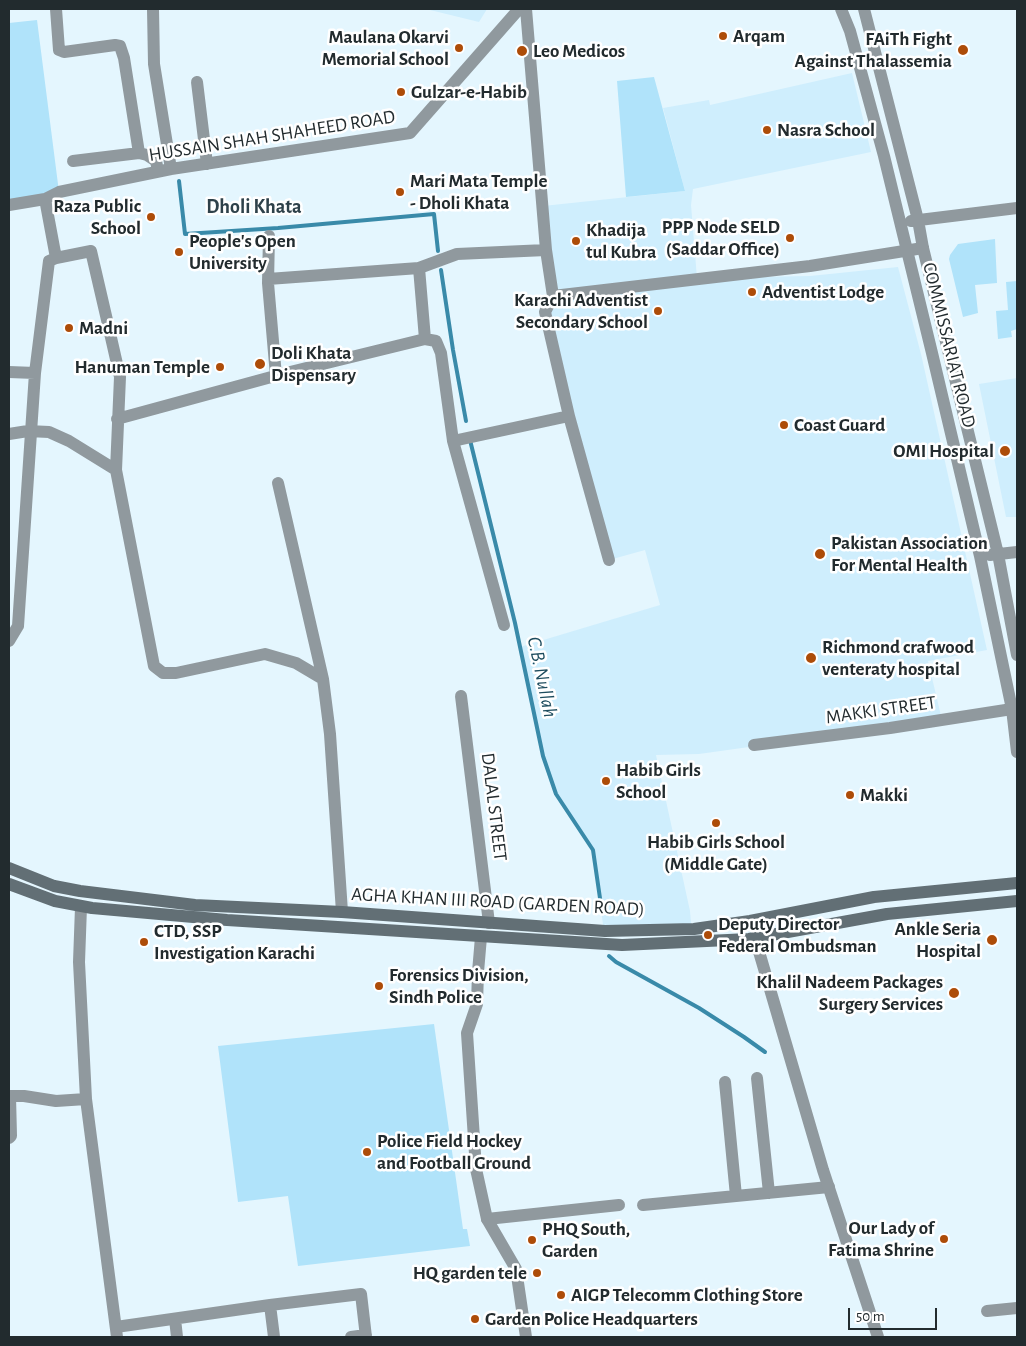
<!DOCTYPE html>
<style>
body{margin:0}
#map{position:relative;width:1026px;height:1346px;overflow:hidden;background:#e4f6fe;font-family:"Alegreya Sans",sans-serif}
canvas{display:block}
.frame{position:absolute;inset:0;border:10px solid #222b2e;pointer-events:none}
.scale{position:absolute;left:848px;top:1308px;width:89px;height:22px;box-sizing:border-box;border:2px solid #222b2e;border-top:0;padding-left:6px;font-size:15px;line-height:18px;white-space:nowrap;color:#222b2e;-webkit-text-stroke:4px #fff;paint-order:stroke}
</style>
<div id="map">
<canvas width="1026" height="1346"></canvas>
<div class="frame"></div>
<div class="scale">50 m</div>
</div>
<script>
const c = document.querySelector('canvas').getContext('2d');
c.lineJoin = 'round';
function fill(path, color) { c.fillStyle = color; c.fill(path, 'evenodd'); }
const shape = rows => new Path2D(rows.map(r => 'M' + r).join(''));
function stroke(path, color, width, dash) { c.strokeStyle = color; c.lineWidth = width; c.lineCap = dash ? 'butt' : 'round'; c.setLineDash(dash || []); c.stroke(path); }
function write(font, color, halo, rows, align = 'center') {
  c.font = font + ' "Alegreya Sans",sans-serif'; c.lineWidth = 5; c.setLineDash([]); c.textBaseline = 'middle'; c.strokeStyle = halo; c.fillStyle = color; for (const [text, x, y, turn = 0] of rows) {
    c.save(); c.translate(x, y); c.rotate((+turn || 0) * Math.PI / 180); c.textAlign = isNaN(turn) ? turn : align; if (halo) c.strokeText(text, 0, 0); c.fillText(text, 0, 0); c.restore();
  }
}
fill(shape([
 [426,9,487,9,479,22],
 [852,73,871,152,693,189,691,205,697,278,810,276,898,267,921,354,987,650,928,661,942,720,699,754,656,755,690,911,692,934,604,932,593,850,556,794,543,756,520,647,660,605,645,550,609,560,549,328,553,296,543,206,685,191,663,108,709,100,710,105],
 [1017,378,1017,517,1006,517,979,384]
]), '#cfeefd');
fill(shape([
 [37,20,59,192,9,201,9,23],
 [654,77,685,191,626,197,617,81],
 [995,239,997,283,975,285,978,313,963,317,949,259,950,255,958,244],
 [1017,281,1017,329,1011,331,1012,337,998,339,996,311,1008,310,1006,282],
 [434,1024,463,1229,467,1229,470,1246,298,1266,288,1196,238,1202,218,1046]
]), '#b0e3fa');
stroke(shape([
 [179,181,185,234,278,228,434,214,438,251],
 [441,270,453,350,466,421],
 [470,440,515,623,543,756,556,794,593,850,602,912],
 [609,956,616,962,699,1008,744,1037,765,1052]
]), '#398aa9', 4);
stroke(shape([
 [56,9,59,50,64,52,115,45,120,46,124,58,139,153,147,155,156,161,158,171],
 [153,9,154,64,171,169],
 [526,9,546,250,553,296,545,312,569,416,609,560],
 [197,82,207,164],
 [73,161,139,153],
 [45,199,56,258,91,251,107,320,120,377,116,470,154,666,163,673,176,673,265,654,296,663,323,679,330,734,342,912],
 [9,205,45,199,59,192,171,169,410,133,519,9],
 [269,236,268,283,276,376],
 [268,279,419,268,457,254,546,250],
 [553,296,810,266,923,248],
 [425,339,436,341,441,353,453,441,504,625],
 [9,372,35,373],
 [117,419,286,373,425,339,419,268],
 [9,434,28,431,49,432,69,441,116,470],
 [453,441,569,416],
 [278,483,323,679],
 [9,641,18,626,35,373,49,261,56,258],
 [461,696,489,923],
 [754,745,890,728,1012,709],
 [81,907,79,962,86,1099,117,1337],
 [757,1078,769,1193],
 [725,1082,736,1196],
 [9,1096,24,1096,56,1101,86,1099],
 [9,1138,11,1136,10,1096],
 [643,1205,829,1187],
 [487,1219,619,1205],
 [270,1305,274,1337],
 [987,1311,1017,1308],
 [175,1319,177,1337],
 [116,1327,270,1305,361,1294,366,1337],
 [351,1337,366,1335]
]), '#90999e', 12);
stroke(shape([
 [841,9,850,31,884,156,932,353,980,556,1012,709,1017,752],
 [864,9,918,220,923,248,998,554,1017,655],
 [911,221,1017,208],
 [990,555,1017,552],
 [481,937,478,972,477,1004,467,1033,476,1169,487,1219,516,1269,526,1337],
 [755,938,823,1170,878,1337]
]), '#90999e', 12);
stroke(shape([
 [9,868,54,886,80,891,195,905,342,912,605,931,694,929,750,921,874,897,1017,883],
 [9,884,55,901,92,908,227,920,622,945,749,939,887,914,1017,901]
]), '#626f75', 12);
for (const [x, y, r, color] of [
 [723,36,5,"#ad4c08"],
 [459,48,5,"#ad4c08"],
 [963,50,6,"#ad4c08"],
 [522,51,6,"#ad4c08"],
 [401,92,5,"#ad4c08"],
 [767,130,5,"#ad4c08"],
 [400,192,5,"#ad4c08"],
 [151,217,5,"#ad4c08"],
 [790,238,5,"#ad4c08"],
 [576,241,5,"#ad4c08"],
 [179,252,5,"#ad4c08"],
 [752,292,5,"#ad4c08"],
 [658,311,5,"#ad4c08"],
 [69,328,5,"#ad4c08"],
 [260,364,6,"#ad4c08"],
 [220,367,5,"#ad4c08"],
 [784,425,5,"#ad4c08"],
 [1005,451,6,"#ad4c08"],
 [820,554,6,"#ad4c08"],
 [811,658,6,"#ad4c08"],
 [606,781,5,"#ad4c08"],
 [850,795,5,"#ad4c08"],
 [716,823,5,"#ad4c08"],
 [708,935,5,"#ad4c08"],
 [992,940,6,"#ad4c08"],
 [144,942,5,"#ad4c08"],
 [379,986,5,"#ad4c08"],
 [954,993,6,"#ad4c08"],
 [367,1152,5,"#ad4c08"],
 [944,1239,5,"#ad4c08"],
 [532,1240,5,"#ad4c08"],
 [537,1273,5,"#ad4c08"],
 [561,1295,5,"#ad4c08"],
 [475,1319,5,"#ad4c08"]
]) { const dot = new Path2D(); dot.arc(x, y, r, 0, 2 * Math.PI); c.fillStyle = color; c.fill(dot); stroke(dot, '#fff', 2); }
write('bold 19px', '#222b2e', '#fff', [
 ["Arqam",733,36],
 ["Maulana Okarvi",449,37,"right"],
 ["Memorial School",449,59,"right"],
 ["FAiTh Fight",952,39,"right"],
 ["Against Thalassemia",952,61,"right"],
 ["Leo Medicos",533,51],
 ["Gulzar-e-Habib",411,92],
 ["Nasra School",777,130],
 ["Mari Mata Temple",410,181],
 ["- Dholi Khata",410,203],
 ["Raza Public",141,206,"right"],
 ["School",141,228,"right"],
 ["PPP Node SELD",780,227,"right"],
 ["(Saddar Office)",780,249,"right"],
 ["Khadija",586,230],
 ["tul Kubra",586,252],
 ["People's Open",189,241],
 ["University",189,263],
 ["Adventist Lodge",762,292],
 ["Karachi Adventist",648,300,"right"],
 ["Secondary School",648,322,"right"],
 ["Madni",79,328],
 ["Doli Khata",271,353],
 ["Dispensary",271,375],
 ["Hanuman Temple",210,367,"right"],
 ["Coast Guard",794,425],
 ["OMI Hospital",994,451,"right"],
 ["Pakistan Association",831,543],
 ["For Mental Health",831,565],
 ["Richmond crafwood",822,647],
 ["venteraty hospital",822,669],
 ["Habib Girls",616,770],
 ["School",616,792],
 ["Makki",860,795],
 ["Habib Girls School",716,842,"center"],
 ["(Middle Gate)",716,864,"center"],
 ["Deputy Director",718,924],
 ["Federal Ombudsman",718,946],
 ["Ankle Seria",981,929,"right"],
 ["Hospital",981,951,"right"],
 ["CTD, SSP",154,931],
 ["Investigation Karachi",154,953],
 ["Forensics Division,",389,975],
 ["Sindh Police",389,997],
 ["Khalil Nadeem Packages",943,982,"right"],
 ["Surgery Services",943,1004,"right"],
 ["Police Field Hockey",377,1141],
 ["and Football Ground",377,1163],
 ["Our Lady of",934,1228,"right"],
 ["Fatima Shrine",934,1250,"right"],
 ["PHQ South,",542,1229],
 ["Garden",542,1251],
 ["HQ garden tele",527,1273,"right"],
 ["AIGP Telecomm Clothing Store",571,1295],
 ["Garden Police Headquarters",485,1319]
], 'left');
write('19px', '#222b2e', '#fff', [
 ["HUSSAIN SHAH SHAHEED ROAD",272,136,-9],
 ["COMMISSARIAT ROAD",949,345,76],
 ["MAKKI STREET",881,710,-8],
 ["DALAL STREET",494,807,83],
 ["AGHA KHAN III ROAD (GARDEN ROAD)",498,902,3]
]);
write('bold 20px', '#2e414a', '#fff', [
 ["Dholi Khata",254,207]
]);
write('italic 20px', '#1d4c5e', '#fff', [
 ["C.B. Nullah",542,677,78]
]);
</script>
